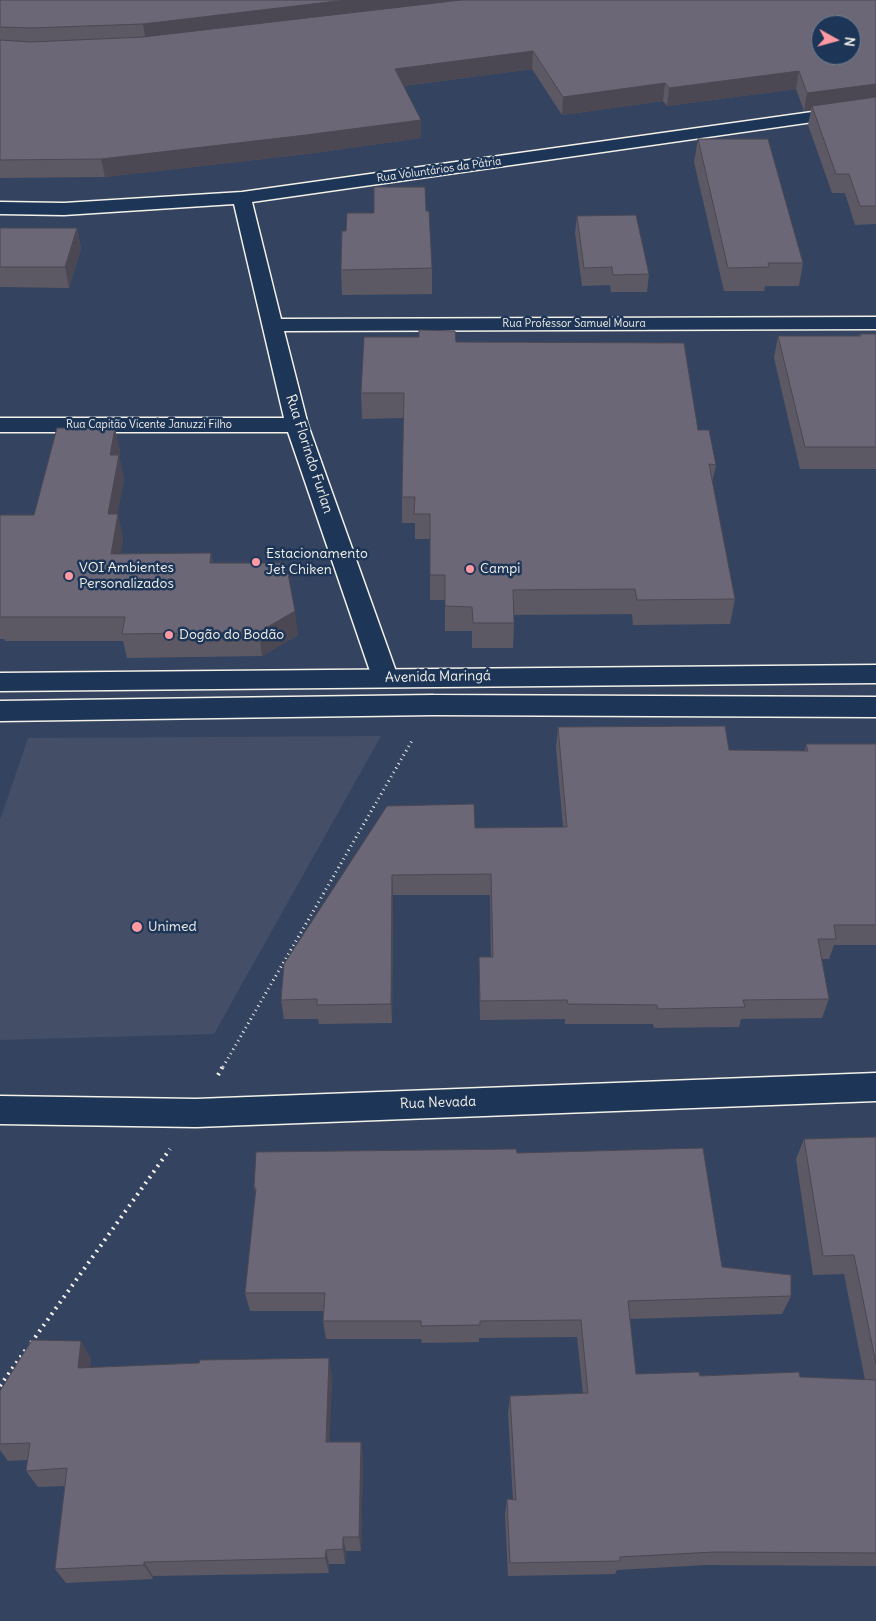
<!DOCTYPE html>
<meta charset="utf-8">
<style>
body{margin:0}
#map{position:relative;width:876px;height:1621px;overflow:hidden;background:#344460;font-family:Delius,sans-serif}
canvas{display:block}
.north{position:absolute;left:811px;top:15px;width:50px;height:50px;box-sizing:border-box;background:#1d3557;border:1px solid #738091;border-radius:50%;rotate:97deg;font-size:14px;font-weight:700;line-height:20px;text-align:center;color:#f4f1e8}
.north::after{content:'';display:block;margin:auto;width:18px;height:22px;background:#ff9aa2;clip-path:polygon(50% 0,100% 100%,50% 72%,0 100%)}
</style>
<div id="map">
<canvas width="876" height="1621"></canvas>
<div class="north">N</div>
</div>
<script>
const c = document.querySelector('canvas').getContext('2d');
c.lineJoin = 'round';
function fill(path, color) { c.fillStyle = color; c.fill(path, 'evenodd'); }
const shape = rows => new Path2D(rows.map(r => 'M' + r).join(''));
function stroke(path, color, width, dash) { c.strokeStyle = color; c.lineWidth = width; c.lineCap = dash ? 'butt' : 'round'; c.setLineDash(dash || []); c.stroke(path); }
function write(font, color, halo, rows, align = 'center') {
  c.font = font + ' Delius,sans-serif'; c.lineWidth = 5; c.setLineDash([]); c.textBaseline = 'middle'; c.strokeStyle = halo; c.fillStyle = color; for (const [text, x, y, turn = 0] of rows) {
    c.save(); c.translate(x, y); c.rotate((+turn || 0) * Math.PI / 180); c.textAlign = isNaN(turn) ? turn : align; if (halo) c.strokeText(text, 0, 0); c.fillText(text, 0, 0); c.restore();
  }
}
fill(shape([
 [381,736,214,1034,0,1040,0,820,28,738]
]), '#444e67');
const street = shape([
 [876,103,876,113,252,202,281,319,876,317,876,329,284,331,308,425,398,677,394,684,385,686,376,684,372,677,288,432,0,432,0,418,284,418,234,204,64,215,0,214,0,202,64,203,242,192,876,103],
 [876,1073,876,1101,196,1127,0,1124,0,1096,196,1099,876,1073]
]);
const secondary = shape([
 [876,665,876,683,0,691,0,673,876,665],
 [433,695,876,697,876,717,433,715,0,721,0,701,433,695]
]);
stroke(street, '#f4f1e8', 3);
stroke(secondary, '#f4f1e8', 3);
stroke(shape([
 [223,1067,413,739]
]), '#f4f1e8', 3, [1, 4]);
stroke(shape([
 [218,1075,223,1066],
 [31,1343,170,1149],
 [0,1386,27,1348]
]), '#f4f1e8', 4, [2, 5]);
fill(street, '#1d3557');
fill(secondary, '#1d3557');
fill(shape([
 [0,0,876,0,876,224,855,225,845,193,832,193,808,125,811,110,804,111,796,89,667,106,663,101,562,115,532,69,404,86,421,138,307,154,105,177,0,178],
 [698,139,803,263,799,286,765,286,764,291,724,291,694,162],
 [426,211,432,268,432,294,342,295,341,270,346,231],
 [577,216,649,274,647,292,611,292,610,285,582,286,575,233],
 [0,228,77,228,81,248,69,288,0,287],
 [860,334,876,334,876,469,800,469,774,358,778,336,859,336],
 [456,342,698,430,716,465,712,483,735,599,730,624,633,625,632,614,514,615,514,623,513,648,472,648,472,631,445,631,445,600,430,600,430,539,415,539,415,523,402,523,402,497,404,418,362,419,361,393],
 [115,428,120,452,119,457,124,479,117,514,123,538,120,554,211,553,213,563,298,635,262,656,127,658,123,641,5,641,4,639,0,639,0,515,34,515],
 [558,727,729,750,805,751,806,744,876,744,876,945,834,945,829,959,821,959,829,999,822,1018,741,1019,739,1027,654,1028,653,1024,565,1024,565,1019,480,1020,479,977,479,957,491,957,490,895,393,895,392,1023,319,1024,318,1019,284,1019,281,1000,387,806,475,828,563,827,556,748],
 [876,1137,876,1566,707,1565,617,1570,615,1574,508,1576,505,1514,507,1499,513,1500,508,1413,510,1396,583,1394,577,1337,479,1338,479,1342,422,1343,421,1339,326,1339,323,1321,324,1311,250,1311,245,1293,256,1194,254,1188,517,1153,722,1267,791,1296,782,1314,630,1319,636,1374,800,1377,865,1380,844,1274,813,1275,796,1159,804,1139],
 [81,1341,91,1360,90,1367,332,1377,329,1442,361,1442,363,1459,361,1551,346,1551,345,1564,329,1564,329,1573,153,1576,153,1579,66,1583,55,1569,65,1486,38,1487,26,1471,28,1460,8,1461,0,1450,0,1391]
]), '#5c5965');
fill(shape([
 [346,0,494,0,146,41,143,24],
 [533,51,532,69,396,87,395,69],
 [799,71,796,89,667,106,669,88],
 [665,83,663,101,562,115,563,97],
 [876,84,876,102,812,106,811,110,804,111,807,93],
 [421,120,421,138,307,154,105,177,101,159],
 [77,228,81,248,69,288,65,267],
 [115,428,120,452,119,457,124,479,113,538,108,514,110,455],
 [118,514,123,538,116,578,111,554],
 [211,553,215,577,210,563],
 [295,611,298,635,262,656,259,632],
 [392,875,393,895,392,1023,391,1004],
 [81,1341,91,1360,88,1386,78,1368],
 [329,1358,332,1377,329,1459,326,1442],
 [361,1442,363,1459,361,1551,359,1537],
 [343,1537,346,1551,345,1564,343,1549],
 [326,1550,329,1564,329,1573,325,1558],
 [144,1562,153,1576,153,1579,144,1565]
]), '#4b4853');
const building = shape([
 [0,0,346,0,143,24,31,28,0,27,0,0],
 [461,0,876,0,876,84,807,93,799,71,669,88,665,83,563,97,533,51,395,69,421,120,306,135,101,159,0,160,0,40,31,42,143,37,461,0],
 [821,25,851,25,851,55,821,55,821,25],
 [876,97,876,206,860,206,849,174,836,174,812,106,876,97],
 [698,139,768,139,803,263,768,263,769,267,728,268,698,139],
 [374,187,425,187,426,211,429,211,432,268,341,270,342,231,346,231,347,213,374,213,374,187],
 [636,215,649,274,613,275,612,267,584,268,577,216,636,215],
 [0,228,77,228,65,267,0,267,0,228],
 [419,330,455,331,456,342,684,343,698,430,709,430,716,465,709,464,735,599,637,600,635,589,513,590,514,623,473,623,472,607,445,606,445,575,430,575,430,514,414,514,415,497,402,497,404,393,361,393,364,337,419,337,419,330],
 [860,334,876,334,876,447,805,447,778,336,861,336,860,334],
 [57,428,115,428,110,455,119,455,108,514,118,514,111,554,211,553,210,563,286,563,295,611,259,632,122,634,125,617,0,617,0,515,34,515,57,428],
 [725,726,729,750,808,751,806,744,876,744,876,925,834,925,836,939,818,939,829,999,743,1000,745,1007,658,1009,657,1005,568,1004,567,1000,480,1001,479,957,493,957,491,874,392,875,391,1004,317,1005,317,999,281,1000,284,964,387,806,474,804,475,828,567,827,558,727,725,726],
 [876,1137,876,1364,854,1255,823,1256,804,1139,876,1137],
 [703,1148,722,1267,791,1275,791,1296,628,1301,636,1374,699,1372,700,1376,799,1372,800,1377,876,1380,876,1553,714,1552,620,1557,620,1561,510,1563,507,1499,516,1500,510,1396,588,1393,581,1320,480,1321,480,1325,421,1326,421,1321,323,1321,325,1293,245,1293,256,1188,254,1188,256,1152,516,1149,517,1153,703,1148],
 [32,1340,81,1341,78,1368,199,1363,200,1360,329,1358,326,1442,361,1442,359,1537,343,1537,343,1549,326,1550,325,1558,144,1562,144,1565,55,1569,67,1468,26,1471,30,1443,0,1444,0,1391,32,1340]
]);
fill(building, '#6b6776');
stroke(building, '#4b4853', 1);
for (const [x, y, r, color] of [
 [256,562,5,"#ff9aa2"],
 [470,569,5,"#ff9aa2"],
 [69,576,5,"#ff9aa2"],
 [169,635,5,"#ff9aa2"],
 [137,927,6,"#ff9aa2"]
]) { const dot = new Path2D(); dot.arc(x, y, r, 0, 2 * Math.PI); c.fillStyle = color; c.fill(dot); stroke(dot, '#1d3557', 2); }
write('11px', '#f4f1e8', '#1d3557', [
 ["Rua Voluntários da Pátria",439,170,-8],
 ["Rua Professor Samuel Moura",574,324],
 ["Rua Capitão Vicente Januzzi Filho",149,425]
]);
write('14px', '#f4f1e8', '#1d3557', [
 ["Rua Florindo Furlan",309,454,72],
 ["Avenida Maringá",438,677,-1],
 ["Rua Nevada",438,1103,-2]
]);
write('14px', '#f4f1e8', '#1d3557', [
 ["Estacionamento",266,554],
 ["Jet Chiken",266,570],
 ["VOI Ambientes",79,568],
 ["Personalizados",79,584],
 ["Campi",480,569],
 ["Dogão do Bodão",179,635],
 ["Unimed",148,927]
], 'left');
</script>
